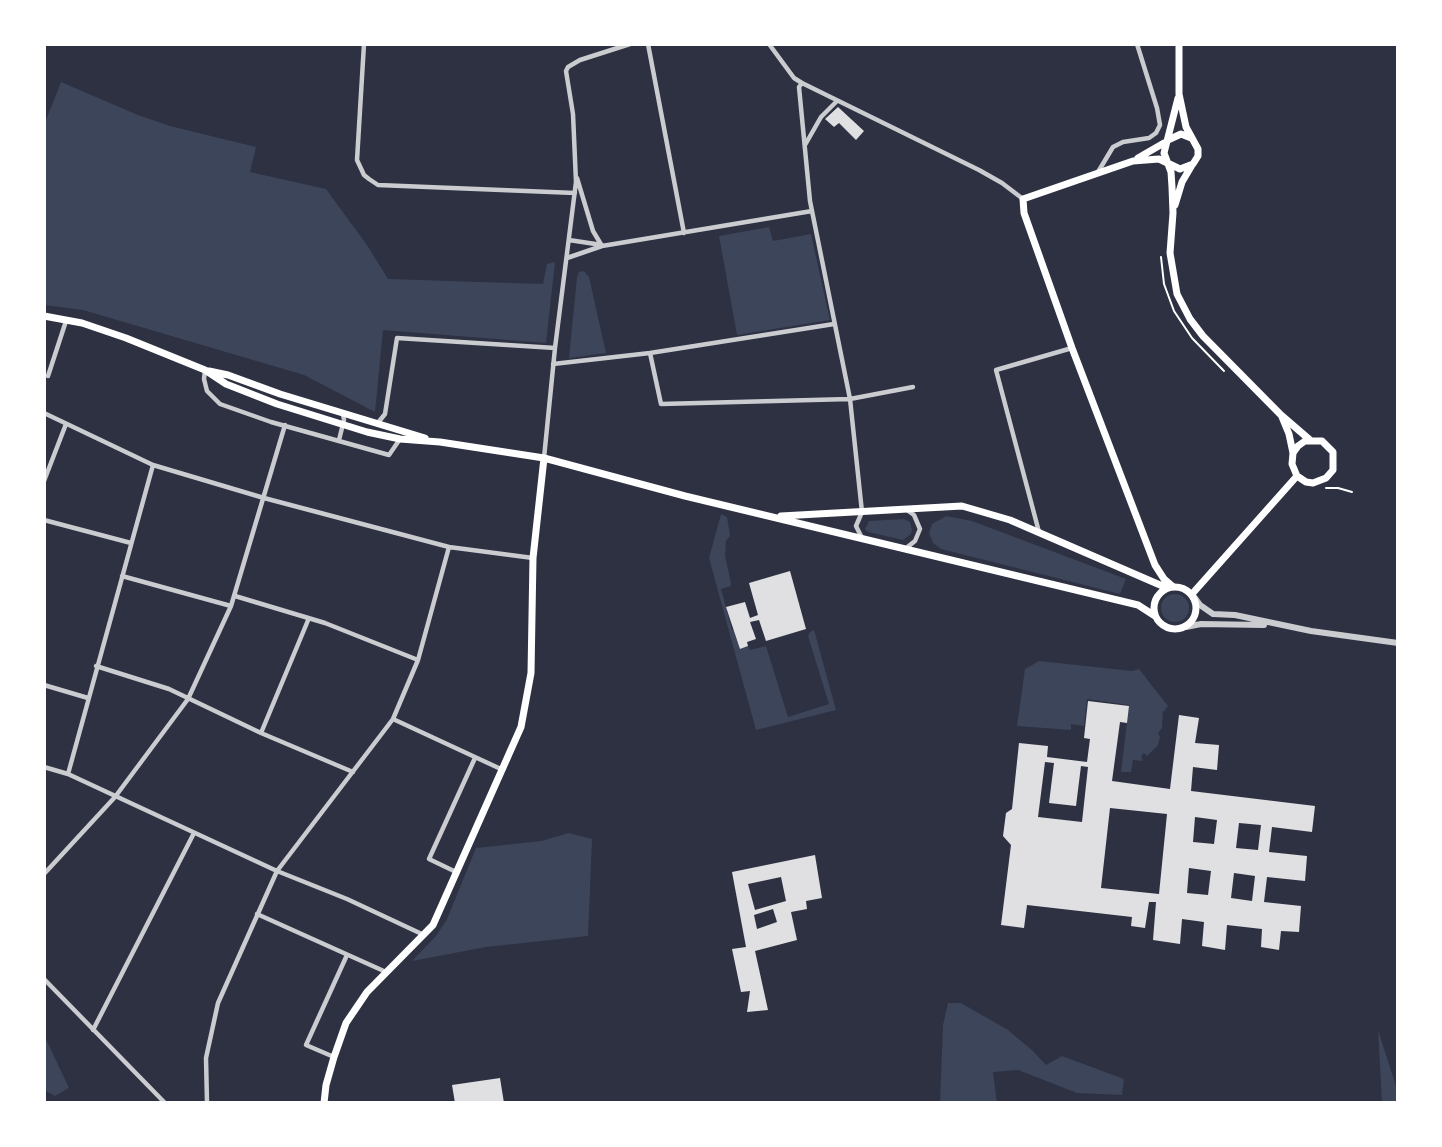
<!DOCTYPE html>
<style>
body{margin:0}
#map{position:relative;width:1442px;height:1147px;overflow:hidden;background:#2d3142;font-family:Lora,serif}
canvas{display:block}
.frame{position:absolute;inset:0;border:46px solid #fff;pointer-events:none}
</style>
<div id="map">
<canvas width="1442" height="1147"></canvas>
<div class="frame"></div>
</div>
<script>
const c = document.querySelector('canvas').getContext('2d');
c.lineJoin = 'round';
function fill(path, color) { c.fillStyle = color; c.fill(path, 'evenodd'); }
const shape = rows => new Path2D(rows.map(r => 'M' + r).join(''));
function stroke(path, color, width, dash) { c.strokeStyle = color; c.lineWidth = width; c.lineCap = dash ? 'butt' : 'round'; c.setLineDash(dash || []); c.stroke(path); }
fill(shape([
 [61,82,138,115,170,126,256,147,250,172,326,189,367,245,388,279,543,284,547,264,555,262,546,343,383,330,375,412,304,375,83,310,44,305,44,125],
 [769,227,773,241,811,234,830,320,737,335,719,236],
 [584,271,589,277,606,353,569,358,577,277,579,272],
 [721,514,727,517,729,529,730,536,726,541,725,556,731,583,731,586,721,589,732,630,734,630,740,649,748,646,750,650,766,646,788,717,829,704,808,636,810,632,814,630,836,710,756,730,709,558],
 [946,516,972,521,1126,579,1120,594,941,549,933,543,929,533,932,524],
 [904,519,910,522,912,530,911,534,903,540,868,532,865,529,869,521],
 '1161 608a14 14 0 1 1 28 0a14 14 0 1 1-28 0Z',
 [1039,661,1132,671,1139,669,1168,706,1163,712,1162,728,1158,733,1160,737,1158,745,1147,756,1144,753,1141,756,1143,761,1133,760,1131,772,1121,772,1129,705,1087,699,1084,726,1071,724,1071,730,1017,726,1025,669],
 [569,833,592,839,588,936,486,947,412,961,436,936,447,919,476,848,541,841],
 [948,1003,961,1003,1008,1030,1033,1051,1046,1065,1062,1056,1124,1079,1122,1095,1077,1093,1018,1070,993,1072,997,1103,940,1103,943,1025],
 [1378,1030,1398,1092,1398,1103,1382,1103],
 [44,1035,69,1088,55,1096,44,1090]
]), '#3c4559');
fill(shape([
 [838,107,864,131,856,140,839,123,834,127,825,119],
 [790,571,806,629,766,641,759,620,750,622,756,639,747,642,748,646,740,649,726,607,745,602,750,618,758,615,749,583],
 [1088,701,1129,706,1127,723,1120,722,1112,781,1170,789,1179,715,1199,718,1195,743,1219,745,1217,770,1193,767,1191,791,1315,806,1312,832,1272,827,1269,852,1307,856,1305,881,1267,877,1264,902,1301,906,1299,932,1281,931,1279,950,1261,947,1262,929,1227,925,1225,950,1202,946,1204,922,1182,919,1180,944,1153,940,1156,902,1149,902,1145,928,1131,926,1132,917,1027,905,1024,928,1001,925,1011,845,1003,836,1006,813,1012,809,1019,743,1048,746,1047,757,1087,762,1090,739,1084,738],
 [1045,762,1054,763,1049,803,1076,806,1081,766,1088,767,1082,822,1038,817],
 [1110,808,1167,814,1159,894,1101,888],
 [1195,817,1217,820,1214,844,1193,842],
 [1239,823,1261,825,1258,850,1236,848],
 [1189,868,1211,871,1208,895,1187,893],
 [1234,873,1255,876,1252,901,1231,898],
 [815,855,822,898,806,901,807,909,791,912,797,940,755,951,768,1010,747,1012,750,991,741,992,732,949,746,947,732,872],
 [781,877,786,901,755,910,748,884],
 [773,909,777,922,757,929,754,915],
 [500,1078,504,1103,455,1103,452,1085]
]), '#e0e0e3');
stroke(shape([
 [1161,257,1164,284,1174,311,1192,338,1224,371],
 [1326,488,1338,488,1352,492]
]), '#fff', 2);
stroke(shape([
 [364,44,357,160,364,175,369,179,378,185,575,193],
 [648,44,684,233],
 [769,44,794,78,802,83,979,170,1002,183,1023,199],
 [802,83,799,87,810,201,850,399,862,512,856,526,862,538],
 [805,145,821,117,836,102],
 [1098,172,1113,147,1123,142,1149,138,1156,133,1160,125,1157,108,1137,44],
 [577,178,593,231,602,246],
 [569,240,602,245],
 [567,258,602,246,812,211],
 [650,353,661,404,850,399,913,387],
 [553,364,650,353,834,324],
 [205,370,204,379,207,391,220,404,271,422,389,455,400,439],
 [48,376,66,321],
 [44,413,153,465,264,498,449,547,533,558],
 [377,424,385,414,397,338,555,348],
 [339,440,344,420,343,414],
 [544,458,555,348,576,182,573,114,566,71,568,67,580,60,630,44],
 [44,481,66,424],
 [44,520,131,543],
 [1039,532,996,370,1072,348],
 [905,549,915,541,920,529,914,515,907,510],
 [122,576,231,606],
 [235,596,325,623,418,660],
 [96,666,169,689,261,733,353,772],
 [44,685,88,698],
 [393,719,503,770],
 [261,733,309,618],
 [44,767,68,774,277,871,347,899,424,935],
 [68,774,153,465],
 [456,872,429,859,475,758],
 [44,874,115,797,188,699,231,606,285,425],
 [257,914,386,972],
 [44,979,165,1103],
 [93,1030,194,833],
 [334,1057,306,1045,347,955],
 [207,1103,206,1058,218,1003,277,871,393,719,418,660,449,547]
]), '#caccd0', 4.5);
stroke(shape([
 [1195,598,1200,605,1213,614,1235,615,1311,631,1398,643],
 [1186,627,1201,624,1264,625]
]), '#caccd0', 6);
stroke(shape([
 [1178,98,1164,153,1171,172,1172,187,1173,213,1170,253,1177,294,1190,319,1203,336,1281,415,1310,440],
 [1168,140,1181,134,1191,138],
 [1138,158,1164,143],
 [1175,205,1182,182,1192,165],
 [44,316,82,323,126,338,205,370,226,384,277,404,367,432,400,439,440,442,544,458,685,496,1138,605,1155,616],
 [209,371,228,375,280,394,425,438],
 [1282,417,1289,434,1293,453,1292,464,1297,476,1306,482,1313,483,1326,478,1333,470,1333,452,1322,441,1305,441,1298,446,1293,453],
 [781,516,962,506,1010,520,1167,588],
 [1172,586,1164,579,1155,565,1072,348,1024,213,1023,199,1133,161,1159,159,1180,169,1193,164,1198,156,1198,149,1186,127,1179,94,1179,44],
 '1154 608a21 21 0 1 1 42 0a21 21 0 1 1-42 0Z',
 [1192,594,1297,476],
 [324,1103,326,1085,334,1057,346,1023,367,992,433,925,521,727,531,673,533,558,544,458]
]), '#fff', 7);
</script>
